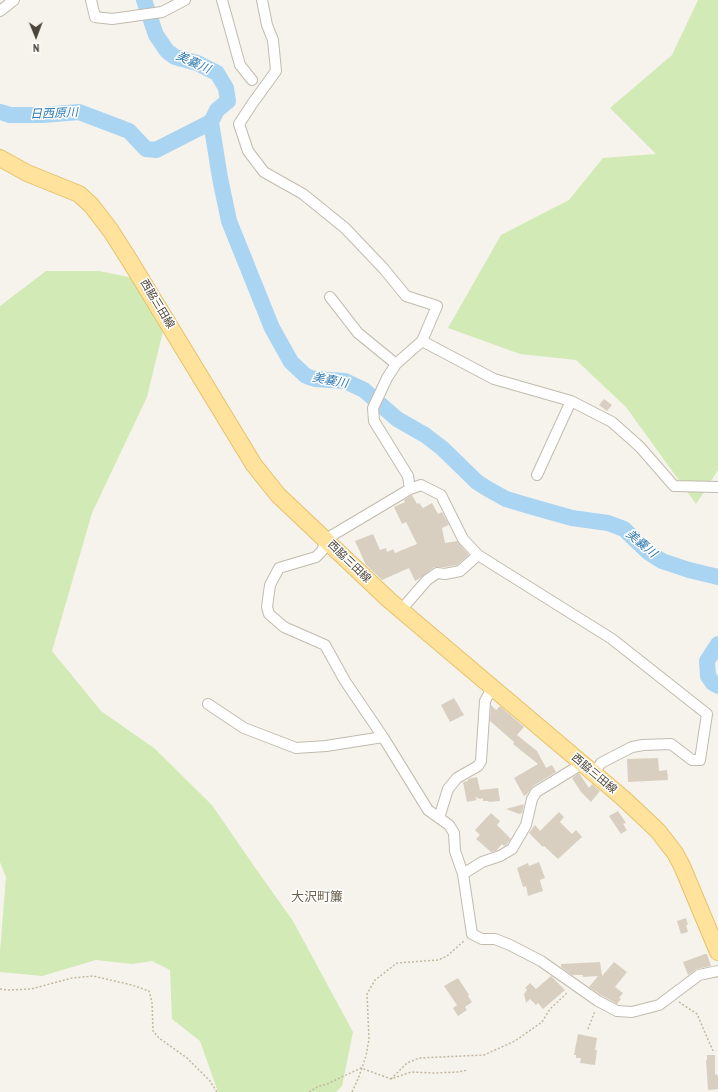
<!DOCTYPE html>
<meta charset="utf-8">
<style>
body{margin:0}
#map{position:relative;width:718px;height:1092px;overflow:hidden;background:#f6f3ec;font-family:"Archivo Narrow",sans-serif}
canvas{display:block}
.north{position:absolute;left:16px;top:16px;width:40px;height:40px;-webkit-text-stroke:3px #fff;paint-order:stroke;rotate:179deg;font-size:11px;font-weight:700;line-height:16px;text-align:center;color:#4b4439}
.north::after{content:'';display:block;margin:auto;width:14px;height:18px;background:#4b4439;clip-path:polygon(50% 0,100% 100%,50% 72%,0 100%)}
</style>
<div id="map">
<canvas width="718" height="1092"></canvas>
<div class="north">N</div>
</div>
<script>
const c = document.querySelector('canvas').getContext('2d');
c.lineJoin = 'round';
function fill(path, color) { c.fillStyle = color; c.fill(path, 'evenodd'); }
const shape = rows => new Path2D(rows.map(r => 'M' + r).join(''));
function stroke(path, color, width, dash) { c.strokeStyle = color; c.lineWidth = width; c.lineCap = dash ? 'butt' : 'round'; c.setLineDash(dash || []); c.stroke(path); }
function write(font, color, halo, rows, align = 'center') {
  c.font = font + ' "Archivo Narrow","Noto Sans JP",sans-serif'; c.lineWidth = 3; c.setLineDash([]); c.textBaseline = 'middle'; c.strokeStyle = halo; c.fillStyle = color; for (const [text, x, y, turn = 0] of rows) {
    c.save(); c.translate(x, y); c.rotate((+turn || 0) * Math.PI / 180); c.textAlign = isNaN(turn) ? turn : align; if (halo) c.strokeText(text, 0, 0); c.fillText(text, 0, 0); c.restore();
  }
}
fill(shape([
 [698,0,718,0,718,470,696,504,626,407,576,360,520,354,448,328,501,235,569,200,603,158,656,154,610,108,672,55],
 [46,271,99,271,133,278,163,331,147,397,92,513,52,651,101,711,154,748,212,805,256,869,293,921,353,1032,342,1086,336,1092,218,1092,200,1041,172,1019,170,970,152,961,132,964,96,960,42,976,0,972,0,952,6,877,0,862,0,306]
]), '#d2eab5');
stroke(shape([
 [144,0,156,35,167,51,175,57,197,63,217,73,226,88,228,101,217,110,211,122,220,178,229,221,272,328,291,362,306,376,315,379,345,381,364,390,397,419,425,435,442,448,477,482,488,489,506,499,533,507,572,518,608,523,624,529,648,552,662,561,689,570,718,577],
 [0,112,10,115,43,115,79,112,129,131,146,149,156,150,211,122],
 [718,644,707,661,708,676,713,683,718,686]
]), '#a9d4f2', 16);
fill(shape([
 [604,399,612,405,607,411,599,405],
 [412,495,417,504,419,503,423,508,432,503,438,514,442,512,449,525,442,528,445,543,457,541,469,555,457,565,445,567,434,567,420,578,415,581,409,568,382,580,366,565,355,541,373,534,380,550,386,548,387,552,393,549,395,553,417,544,406,522,402,524,394,507,405,502,404,500],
 [454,698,464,715,450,722,441,705],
 [491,705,496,710,500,706,524,727,517,735,537,751,546,768,552,765,556,772,533,786,527,794,524,796,514,778,538,764,513,744,514,742,490,721],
 [658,758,659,771,667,770,668,780,628,782,627,759],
 [579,773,589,788,592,784,600,791,591,802,581,792,572,778],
 [477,777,480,790,498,788,500,801,489,802,488,801,483,801,483,798,480,799,475,797,477,800,467,802,463,782,468,781,468,779],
 [524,804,522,813,519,814,506,809],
 [618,811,626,823,623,824,627,830,621,834,609,816],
 [559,812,564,817,560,822,572,834,576,830,582,837,558,859,544,846,543,847,529,833,535,825,540,831],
 [491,813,500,821,497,825,511,839,507,844,504,846,502,844,496,851,491,852,476,839,480,835,475,830],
 [539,862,545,878,540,880,540,881,543,891,528,896,526,886,523,887,517,868,528,863,529,866],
 [686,918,688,925,686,925,688,932,681,934,677,921],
 [705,954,707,954,711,966,697,969,688,975,683,962],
 [600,962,602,976,614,962,627,972,615,987,623,993,619,998,621,999,617,1004,601,995,589,987,598,976,583,977,583,975,572,975,561,967,561,964],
 [551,976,565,990,543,1009,538,1003,536,1005,530,999,526,1003,524,994,527,990,525,988,530,983,536,989],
 [458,978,469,995,468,996,472,1002,465,1007,467,1010,458,1016,453,1008,457,1005,444,986],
 [578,1034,597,1038,595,1050,597,1050,595,1065,580,1063,581,1058,576,1058,576,1055,574,1055],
 [707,1055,715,1055,715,1075,717,1074,718,1077,718,1089,708,1090,706,1060,707,1060]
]), '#d8cfc1');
const minor = shape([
 [91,0,95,17,112,19,162,12,185,0],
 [222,0,240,65,252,80],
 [262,0,267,25,273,40,276,71,252,104,239,124,248,151,264,172,303,194,345,228,384,269,406,296,437,306,422,341,396,364,387,378,373,408,374,421,408,476,410,489,326,539,322,551,316,557,279,568,270,585,267,607,269,614,284,627,325,645,345,681,383,737,428,810,449,825,454,833,455,851,463,874,472,934,482,939,495,939,510,945,541,961,598,1001,617,1011,632,1012,659,1005,699,975,718,971],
 [0,11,14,0],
 [330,297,358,333,396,364],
 [422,341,494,379,571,401,612,422,640,447,674,486,718,487],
 [537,475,571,401],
 [410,489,421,485,441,495,463,539,478,555,612,639,707,714,700,760,692,760,671,744,643,745,632,747,601,763,594,773],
 [401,610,427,580,437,573,445,574,460,571,478,555],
 [208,704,244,728,296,748,326,746,383,737],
 [439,818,448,789,457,778,478,766,481,761,485,701,492,688],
 [463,874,482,862,500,856,512,849,526,825,532,799,536,792,582,764]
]);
const primary = shape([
 [0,158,27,173,79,194,91,205,111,231,130,261,254,465,278,495,389,600,623,798,658,831,675,853,682,866,718,952]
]);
stroke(minor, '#c2bbae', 12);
stroke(primary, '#e6c16a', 18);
stroke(shape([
 [0,989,9,990,31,989,72,978,93,976,132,985,149,991,152,1002,153,1031,159,1038,187,1058,210,1081,217,1092],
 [679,1002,697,1014,713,1051],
 [588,1029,595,1011],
 [391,1079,407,1063,419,1058,484,1055,515,1041,542,1022,550,1009,568,992],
 [309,1092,319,1086,327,1084,361,1068,391,1079,411,1072,434,1073,458,1072,468,1070],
 [352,1092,358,1079,366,1056,369,1039,367,994,375,980,397,963,438,960,447,956,465,940]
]), '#c4b79f', 1.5, [2, 2]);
stroke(minor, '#fff', 10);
stroke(primary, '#ffe39c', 16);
write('11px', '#4b4439', '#fff', [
 ["西脇三田線",157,304,59],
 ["西脇三田線",349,562,44],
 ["西脇三田線",594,774,40]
]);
write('italic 12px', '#2e7ab2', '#fff', [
 ["美嚢川",193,63,24],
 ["日西原川",54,114,-2],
 ["美嚢川",330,381,11],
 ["美嚢川",641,544,40]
]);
write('13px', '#6e6250', '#fff', [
 ["大沢町簾",317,898]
]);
</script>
